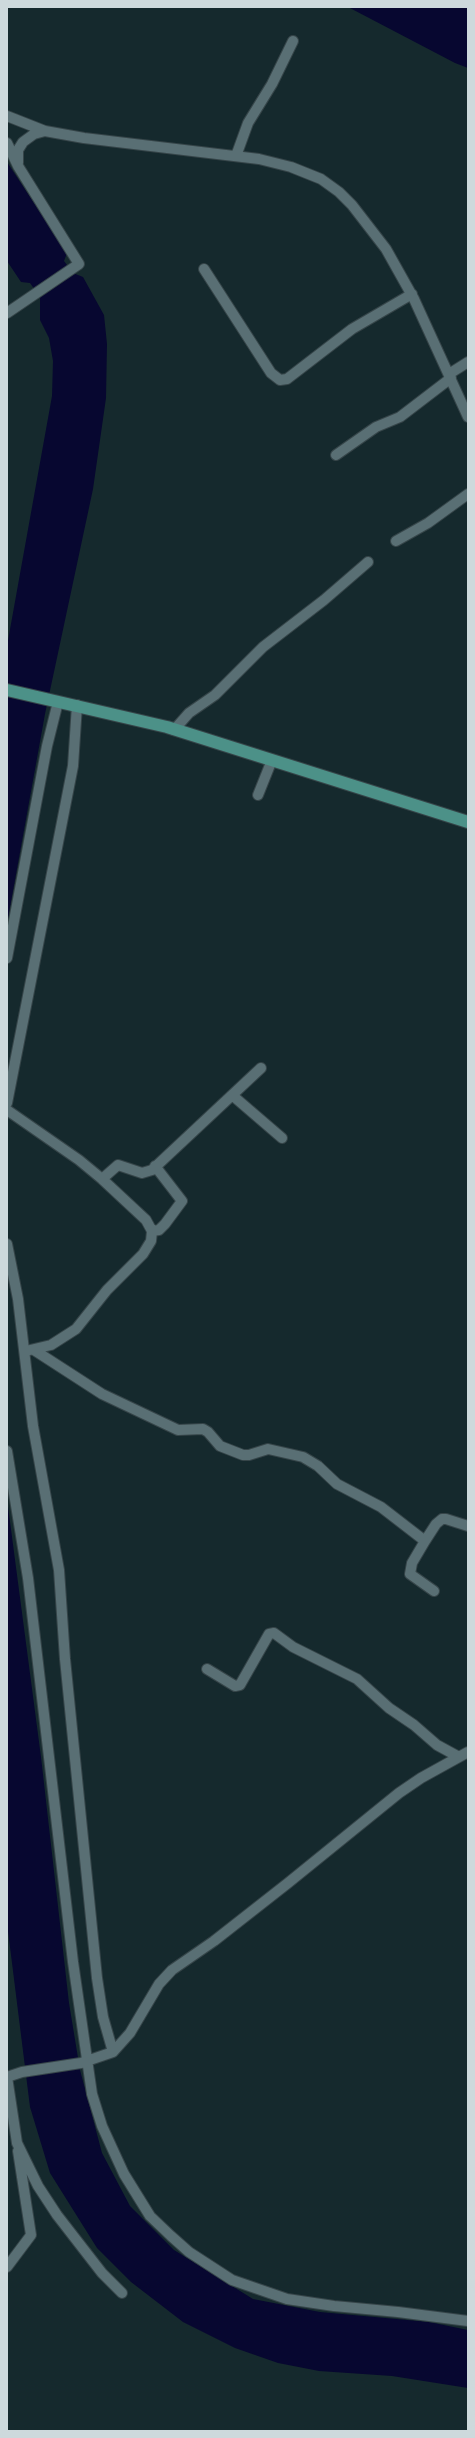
<!DOCTYPE html>
<style>
body{margin:0}
#map{position:relative;width:475px;height:2438px;overflow:hidden;background:#15292d;font-family:"Source Serif 4",serif}
canvas{display:block}
.frame{position:absolute;inset:0;border:8px solid #cdd9dc;pointer-events:none}
</style>
<div id="map">
<canvas width="475" height="2438"></canvas>
<div class="frame"></div>
</div>
<script>
const c = document.querySelector('canvas').getContext('2d');
c.lineJoin = 'round';
function fill(path, color) { c.fillStyle = color; c.fill(path, 'evenodd'); }
const shape = rows => new Path2D(rows.map(r => 'M' + r).join(''));
function stroke(path, color, width, dash) { c.strokeStyle = color; c.lineWidth = width; c.lineCap = dash ? 'butt' : 'round'; c.setLineDash(dash || []); c.stroke(path); }
fill(shape([
 [348,7,468,7,468,68,455,63],
 [7,162,67,253,64,261,73,273,83,277,104,315,107,344,106,398,93,489,45,714,7,924,7,646,52,396,53,361,49,338,40,320,40,297,30,283,21,282,7,261],
 [7,1499,41,1757,69,2003,80,2070,102,2153,130,2206,174,2250,253,2299,320,2312,429,2322,468,2330,468,2388,392,2376,319,2371,278,2363,235,2348,183,2322,131,2282,97,2248,50,2173,30,2107,7,1923]
]), '#070730');
const street = shape([
 [7,116,45,131,84,138,259,159,291,167,321,179,339,192,352,205,386,249,414,299,468,417],
 [7,143,18,166,79,264,7,313],
 [236,156,248,123,272,84,293,41],
 [18,163,18,150,23,142,34,134,45,131],
 [204,269,271,373,280,380,287,379,352,329,412,294],
 [449,374,468,362],
 [336,455,376,427,400,417,451,378],
 [396,541,428,523,468,494],
 [174,730,189,713,215,695,263,647,324,600,368,562],
 [258,795,272,760],
 [7,958,47,746,58,702],
 [232,1095,282,1138],
 [7,1103,73,766,77,705],
 [7,1110,79,1160,102,1179,146,1220,152,1231,151,1241,143,1254,107,1290,76,1329,51,1345,30,1350],
 [102,1179,118,1165,142,1173,152,1170,261,1068],
 [152,1231,159,1230,165,1224,182,1201,155,1166],
 [7,1244,18,1299,33,1426,59,1570,65,1659,97,1978,103,2017,113,2052],
 [34,1350,102,1394,178,1430,203,1429,208,1432,220,1446,243,1455,249,1455,268,1449,303,1457,318,1466,337,1484,381,1507,425,1541,436,1524,442,1519,446,1519,468,1526],
 [7,1451,28,1578,73,1962,92,2094,102,2126,124,2174,150,2216,171,2236,189,2252,232,2280,287,2299,334,2306,398,2312,468,2321],
 [425,1541,412,1563,410,1574,434,1591],
 [207,1669,235,1686,240,1685,269,1634,274,1633,293,1647,357,1679,389,1708,414,1725,437,1745,459,1757],
 [7,2077,22,2072,81,2063,113,2052,130,2033,159,1984,172,1970,214,1941,288,1883,399,1793,421,1778,468,1752],
 [7,2077,17,2143,38,2186,57,2215,102,2273,122,2293],
 [7,2267,31,2235,18,2151]
]);
const primary = shape([
 [7,690,167,727,468,822]
]);
stroke(street, '#364549', 12);
stroke(primary, '#364549', 14);
stroke(street, '#596f74', 10);
stroke(primary, '#4c9188', 12);
</script>
